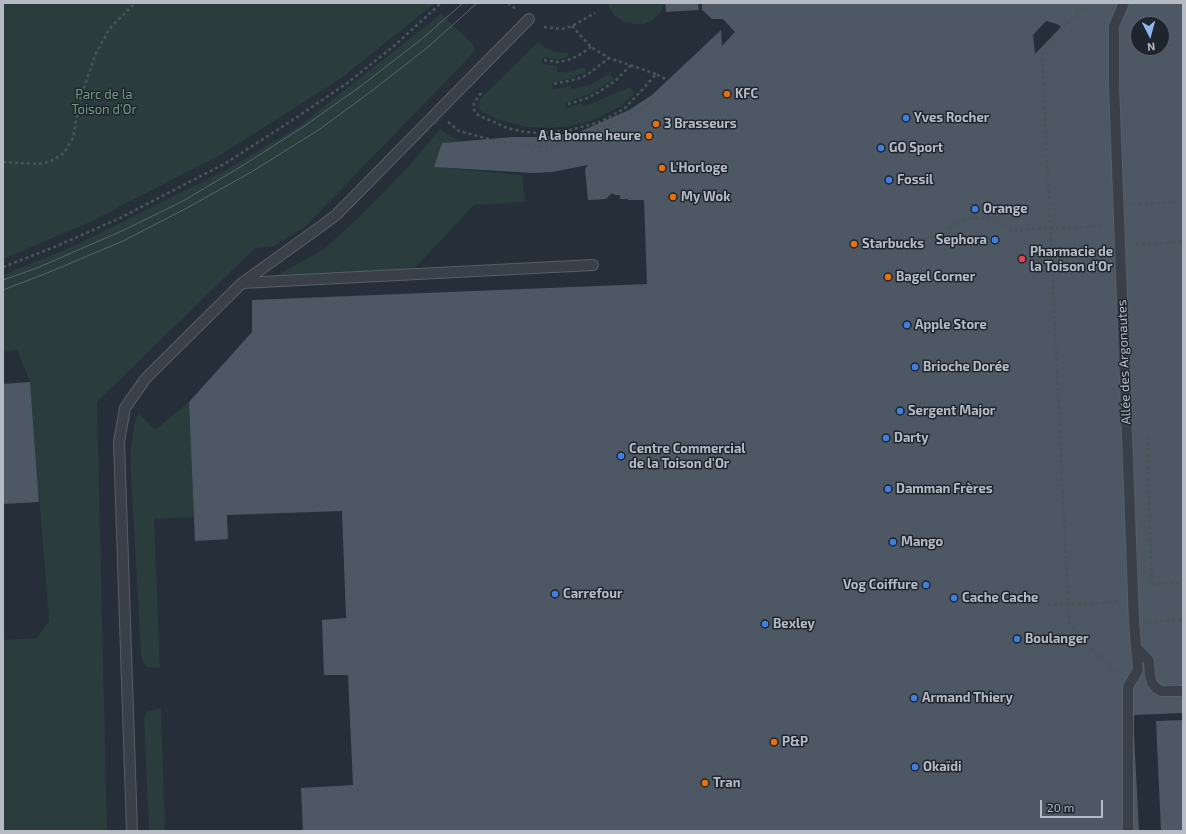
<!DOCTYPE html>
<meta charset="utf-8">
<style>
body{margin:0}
#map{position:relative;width:1186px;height:834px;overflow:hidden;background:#252e39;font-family:"Exo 2",sans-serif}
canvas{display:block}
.frame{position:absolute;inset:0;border:4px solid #b4bbc5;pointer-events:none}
.north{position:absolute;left:1130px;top:16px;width:40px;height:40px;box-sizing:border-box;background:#1e252e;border:1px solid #5a616a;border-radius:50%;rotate:174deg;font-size:11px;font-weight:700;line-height:16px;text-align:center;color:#b4bbc5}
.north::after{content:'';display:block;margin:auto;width:14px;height:18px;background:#92b5ec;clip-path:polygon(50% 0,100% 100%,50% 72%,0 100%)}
.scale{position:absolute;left:1040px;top:800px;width:63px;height:18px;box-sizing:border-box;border:2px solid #b4bbc5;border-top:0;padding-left:5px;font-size:12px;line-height:14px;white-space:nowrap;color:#b4bbc5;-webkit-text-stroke:3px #1e252e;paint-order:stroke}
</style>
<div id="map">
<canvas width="1186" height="834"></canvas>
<div class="frame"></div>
<div class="north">N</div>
<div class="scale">20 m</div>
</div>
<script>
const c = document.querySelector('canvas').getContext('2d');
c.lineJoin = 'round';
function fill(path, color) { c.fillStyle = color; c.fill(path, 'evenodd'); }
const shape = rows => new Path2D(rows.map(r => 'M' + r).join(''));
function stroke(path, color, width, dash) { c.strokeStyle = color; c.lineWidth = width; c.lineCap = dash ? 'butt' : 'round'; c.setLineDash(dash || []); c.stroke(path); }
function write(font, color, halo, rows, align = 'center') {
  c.font = font + ' "Exo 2",sans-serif'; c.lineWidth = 3; c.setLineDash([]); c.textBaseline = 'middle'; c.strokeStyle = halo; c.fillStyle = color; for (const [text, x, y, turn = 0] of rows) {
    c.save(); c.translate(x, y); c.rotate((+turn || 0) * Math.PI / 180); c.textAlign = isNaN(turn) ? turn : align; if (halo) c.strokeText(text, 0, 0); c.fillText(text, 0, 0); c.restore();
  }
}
fill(shape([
 [3,3,435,3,340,79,222,154,88,223,3,259],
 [608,3,665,3,660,13,652,20,644,24,633,24,623,21,615,16,609,7],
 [441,14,472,43,475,49,474,52,305,227,274,246,255,248,97,402,107,831,3,831,3,640,37,638,49,621,30,382,17,350,3,352,3,275,76,245,226,170,298,127],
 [538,42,546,48,555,52,567,53,569,57,557,60,543,57,541,63,557,66,557,72,568,72,585,67,587,72,571,78,552,83,553,89,570,86,572,89,589,85,609,74,614,79,590,94,565,103,565,109,581,103,583,107,630,87,635,93,621,106,592,121,570,126,549,128,526,127,499,120,482,112,478,106,479,100],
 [440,129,458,141,442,143,435,167,522,175,525,202,474,205,414,269,278,275,324,249,356,220,409,166],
 [189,402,194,517,154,519,160,668,147,667,143,662,141,654,130,457,134,425,138,413,155,430],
 [161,708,165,831,149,831,144,718,147,712]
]), '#2a3c3c');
fill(shape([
 [665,3,698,3,699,10,666,12],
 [702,3,1183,3,1183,713,1133,715,1139,831,303,831,301,788,353,785,348,675,324,675,322,620,346,618,342,511,227,515,228,539,195,541,189,402,252,332,252,300,647,284,644,200,628,200,628,199,620,199,620,195,615,195,612,193,606,199,588,200,585,169,588,165,552,172,533,173,434,167,442,143,513,137,544,137,579,132,629,110,652,95,721,30,722,46,735,32,723,19,712,19,702,10],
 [1046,21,1057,24,1061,27,1035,54,1033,35],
 [1138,24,1162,24,1162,48,1138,48],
 [30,382,39,502,3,504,3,384],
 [1183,720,1183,831,1161,831,1156,721]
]), '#4e5864');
const lane = shape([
 [1124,3,1114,26,1114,85,1134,622,1138,670,1128,687,1128,831],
 [242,283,320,227,336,215,529,19],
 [1136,647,1149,661,1150,676,1152,683,1156,688,1161,691,1183,691],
 [132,831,119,442,125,408,146,378,242,283,593,265]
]);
stroke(lane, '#575e67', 12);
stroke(shape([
 [508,3,517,10],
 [1086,3,1042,52,1069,624,1118,676],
 [572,26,591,47,609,58,656,74],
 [544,27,562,29,572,26,595,13],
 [544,60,558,62,568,60,578,56,591,47],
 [554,84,577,79,587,75,609,58],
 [481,93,474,103,474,110,478,115,507,128,525,132,540,133,570,130,600,122,624,109,643,89,656,74,669,81],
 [568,104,585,99,597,93,615,81,631,65],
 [448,122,459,131,500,142,543,147,581,138,639,110,659,96],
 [3,162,39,164,51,161,64,153,73,138,80,99,96,53,110,28,135,3],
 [1133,204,1183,202],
 [876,241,944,238,949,229,960,220,974,218,988,218,1003,224,1014,231,1031,229,1104,226],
 [1136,244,1183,242],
 [3,267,57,246,120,218,226,163,285,125,346,84,394,46,441,3],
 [1147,436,1152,584,1148,584],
 [1152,584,1183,583],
 [1048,605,1119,602],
 [1148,622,1183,620]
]), '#475759', 2.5, [3, 3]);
stroke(lane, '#39404a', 10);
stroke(shape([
 [3,280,37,268,124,230,183,201,242,166,306,125,361,86,423,38,463,3],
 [3,290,47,273,123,241,187,208,253,171,320,129,373,90,428,47,477,3]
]), '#5b6470', 1);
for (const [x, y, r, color] of [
 [727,94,4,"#e8710a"],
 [906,118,4,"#3f7fe0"],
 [656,124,4,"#e8710a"],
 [649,136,4,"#e8710a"],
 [881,148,4,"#3f7fe0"],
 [662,168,4,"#e8710a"],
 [889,180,4,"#3f7fe0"],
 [673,197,4,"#e8710a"],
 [975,209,4,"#3f7fe0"],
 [995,240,4,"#3f7fe0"],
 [854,244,4,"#e8710a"],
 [1022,259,4,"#e0444e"],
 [888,277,4,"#e8710a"],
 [907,325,4,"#3f7fe0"],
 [915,367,4,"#3f7fe0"],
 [900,411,4,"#3f7fe0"],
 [886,438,4,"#3f7fe0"],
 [621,456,4,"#3f7fe0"],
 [888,489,4,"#3f7fe0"],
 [893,542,4,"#3f7fe0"],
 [926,585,4,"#3f7fe0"],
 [555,594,4,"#3f7fe0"],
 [954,598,4,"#3f7fe0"],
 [765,624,4,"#3f7fe0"],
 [1017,639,4,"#3f7fe0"],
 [914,698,4,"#3f7fe0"],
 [774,742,4,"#e8710a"],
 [915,767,4,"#3f7fe0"],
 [705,783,4,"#e8710a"]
]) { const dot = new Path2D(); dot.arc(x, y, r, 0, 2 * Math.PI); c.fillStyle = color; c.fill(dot); stroke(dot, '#1e252e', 1.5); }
write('bold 13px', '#b4bbc5', '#1e252e', [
 ["KFC",735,94],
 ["Yves Rocher",914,118],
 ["3 Brasseurs",664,124],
 ["A la bonne heure",641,136,"right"],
 ["GO Sport",889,148],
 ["L'Horloge",670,168],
 ["Fossil",897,180],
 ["My Wok",681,197],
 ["Orange",983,209],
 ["Sephora",987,240,"right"],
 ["Starbucks",862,244],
 ["Pharmacie de",1030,252],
 ["la Toison d'Or",1030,267],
 ["Bagel Corner",896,277],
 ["Apple Store",915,325],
 ["Brioche Dorée",923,367],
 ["Sergent Major",908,411],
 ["Darty",894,438],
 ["Centre Commercial",629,449],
 ["de la Toison d'Or",629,464],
 ["Damman Frères",896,489],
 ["Mango",901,542],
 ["Vog Coiffure",918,585,"right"],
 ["Carrefour",563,594],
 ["Cache Cache",962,598],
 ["Bexley",773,624],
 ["Boulanger",1025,639],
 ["Armand Thiery",922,698],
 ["P&P",782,742],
 ["Okaïdi",923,767],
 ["Tran",713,783]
], 'left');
write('13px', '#75987d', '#1e252e', [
 ["Parc de la",104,95],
 ["Toison d'Or",104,110]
]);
write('13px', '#b4bbc5', '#1e252e', [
 ["Allée des Argonautes",1124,362,-92]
]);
</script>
